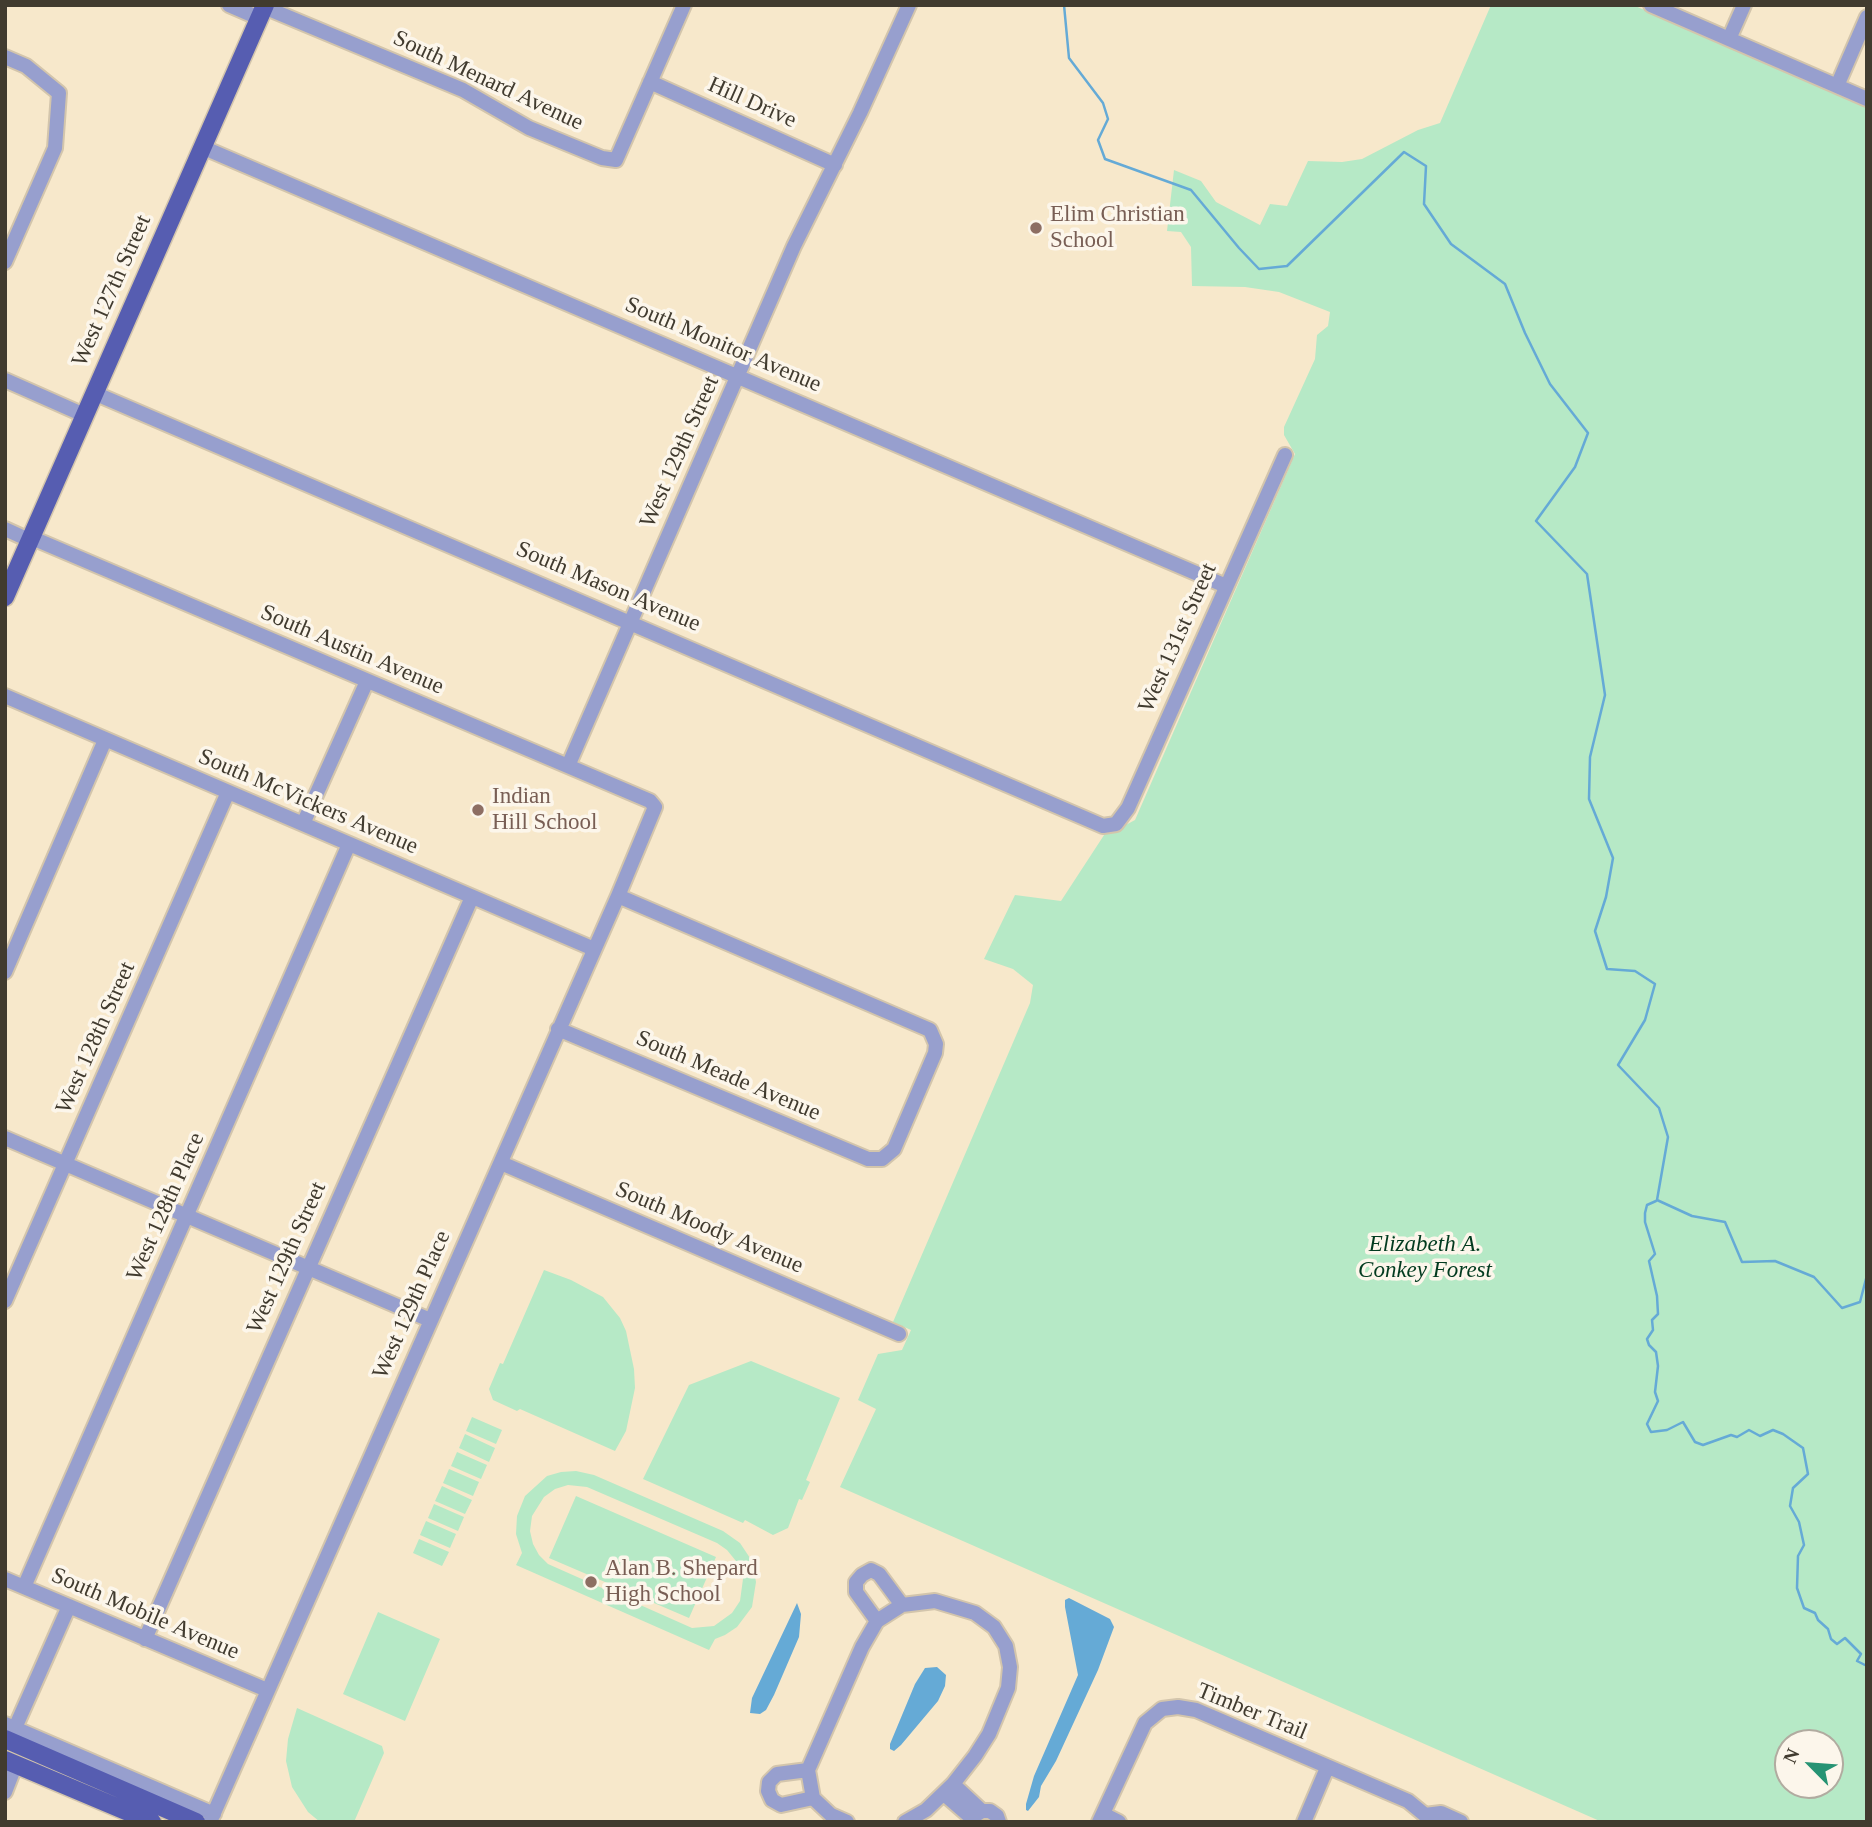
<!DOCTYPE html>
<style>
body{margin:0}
#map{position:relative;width:1872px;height:1827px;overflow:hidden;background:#f7e8cb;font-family:Georgia,serif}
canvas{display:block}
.frame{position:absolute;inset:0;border:7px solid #413b2f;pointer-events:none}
.north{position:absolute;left:1774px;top:1729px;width:70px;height:70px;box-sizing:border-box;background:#fcf6eb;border:2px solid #b1aba0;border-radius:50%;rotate:295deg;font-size:19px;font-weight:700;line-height:28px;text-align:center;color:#413b2f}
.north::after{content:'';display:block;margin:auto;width:24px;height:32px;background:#269373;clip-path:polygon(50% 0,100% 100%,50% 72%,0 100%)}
</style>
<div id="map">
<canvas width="1872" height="1827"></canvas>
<div class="frame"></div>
<div class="north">N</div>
</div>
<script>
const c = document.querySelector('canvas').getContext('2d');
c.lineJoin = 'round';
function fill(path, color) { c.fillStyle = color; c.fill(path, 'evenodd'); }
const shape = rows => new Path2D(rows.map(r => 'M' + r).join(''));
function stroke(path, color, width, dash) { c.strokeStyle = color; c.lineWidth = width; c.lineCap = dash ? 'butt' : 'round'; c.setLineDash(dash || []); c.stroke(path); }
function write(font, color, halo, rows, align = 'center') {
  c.font = font + ' Georgia,serif'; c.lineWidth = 7; c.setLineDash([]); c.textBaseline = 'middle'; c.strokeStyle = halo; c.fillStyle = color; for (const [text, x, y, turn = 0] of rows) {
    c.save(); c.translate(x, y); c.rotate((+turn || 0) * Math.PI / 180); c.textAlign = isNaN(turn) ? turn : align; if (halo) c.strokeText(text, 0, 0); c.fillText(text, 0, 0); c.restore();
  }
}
fill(shape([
 [1491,5,1633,5,1867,107,1867,1822,1602,1822,840,1487,876,1409,858,1400,878,1354,902,1350,911,1330,893,1322,1030,1003,1033,985,1013,969,984,959,1015,895,1061,901,1108,829,1120,828,1135,820,1295,454,1284,435,1284,427,1315,359,1317,335,1328,326,1330,312,1279,292,1245,287,1192,286,1191,247,1181,232,1167,231,1174,170,1201,181,1216,202,1260,225,1270,204,1287,206,1308,161,1342,162,1362,159,1418,130,1440,123],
 [1788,1743,1830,1743,1830,1785,1788,1785],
 [544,1270,571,1280,603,1297,620,1318,626,1331,634,1369,635,1388,626,1431,615,1451,520,1409,517,1411,493,1400,489,1389,500,1363,503,1364],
 [751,1361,840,1398,806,1480,810,1482,802,1500,799,1499,788,1528,773,1535,745,1520,743,1523,643,1479,689,1385],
 [472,1417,502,1430,496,1444,466,1431],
 [465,1434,495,1448,489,1462,459,1448],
 [457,1452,487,1465,481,1479,451,1466],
 [449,1469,479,1482,473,1496,443,1483],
 [576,1471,594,1475,723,1531,740,1543,752,1561,756,1582,752,1607,737,1627,725,1635,715,1639,709,1650,516,1565,522,1553,516,1534,517,1516,525,1496,547,1476,561,1472],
 [568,1485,587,1487,717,1543,727,1550,740,1566,743,1579,740,1601,732,1613,714,1626,692,1628,548,1564,539,1555,533,1544,530,1531,532,1516,544,1497,555,1489],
 [442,1486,472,1500,465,1514,435,1501],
 [576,1496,716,1557,689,1618,549,1558],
 [434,1504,464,1517,458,1531,428,1518],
 [426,1521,456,1534,450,1548,420,1535],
 [419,1539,449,1552,442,1566,413,1553],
 [378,1612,440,1639,405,1721,343,1694],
 [297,1708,382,1746,384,1753,354,1822,320,1822,308,1812,292,1787,286,1761,288,1739]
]), '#b6e9c6');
fill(shape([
 [1069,1598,1110,1619,1114,1627,1098,1670,1056,1761,1041,1786,1039,1797,1028,1811,1026,1810,1026,1804,1034,1776,1078,1675,1065,1607,1065,1600],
 [797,1603,801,1614,799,1637,774,1695,766,1710,760,1714,750,1713,752,1698],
 [937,1667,946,1675,945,1686,938,1701,901,1745,894,1751,890,1749,890,1744,915,1684,925,1668]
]), '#65aad6');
stroke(shape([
 [1064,5,1069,58,1103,103,1108,119,1098,140,1105,159,1191,190,1239,248,1259,269,1287,266,1404,152,1426,166,1424,204,1451,244,1505,284,1525,333,1550,384,1588,433,1575,467,1536,521,1587,574,1605,695,1590,757,1589,799,1613,858,1606,897,1595,931,1607,969,1635,971,1655,984,1645,1020,1618,1065,1659,1108,1668,1137,1657,1200,1692,1216,1725,1222,1742,1262,1775,1261,1814,1277,1842,1308,1860,1302,1867,1275],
 [1656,1201,1647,1205,1645,1213,1645,1222,1655,1254,1649,1261,1657,1296,1658,1314,1652,1320,1653,1330,1647,1339,1649,1345,1656,1352,1658,1366,1655,1392,1658,1401,1647,1424,1651,1432,1667,1430,1683,1422,1695,1442,1703,1445,1731,1435,1737,1437,1749,1430,1760,1436,1773,1430,1783,1434,1803,1448,1808,1474,1793,1488,1790,1506,1799,1522,1804,1545,1798,1556,1797,1588,1804,1608,1815,1613,1818,1620,1828,1629,1831,1639,1837,1644,1845,1638,1861,1654,1857,1661,1867,1666]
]), '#65aad6', 2.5);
const minor = shape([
 [229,5,259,18],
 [1651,5,1867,99],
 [264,7,463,90,529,128,602,158,616,160,684,5],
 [1729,39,1744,5],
 [5,57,26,66,59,93,55,148,5,262],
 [650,82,835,165],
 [1837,86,1867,17],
 [202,147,1226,586],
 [5,380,84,415],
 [94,393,1103,826,1116,824,1128,808,1285,455],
 [5,529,29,540],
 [30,537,650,801,655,807,618,896,210,1822],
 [5,696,594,949],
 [568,766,794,246,860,113,909,5],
 [303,824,367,681],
 [5,972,105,740],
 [558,1029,868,1159,882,1159,894,1149,935,1053,936,1044,930,1030,618,896],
 [5,1138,430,1320],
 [501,1163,899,1334],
 [5,1301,228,792],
 [5,1579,267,1690],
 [24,1587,349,844],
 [877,1621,856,1592,856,1582,862,1575,871,1570,879,1574,902,1605],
 [145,1639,472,897],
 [5,1724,214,1814],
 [15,1728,69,1606],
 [5,1761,12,1774,5,1792],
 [808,1770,777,1774,769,1782,768,1791,772,1800,781,1805,813,1798],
 [953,1784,982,1811],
 [944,1794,974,1820],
 [1103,1814,1119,1822],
 [976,1815,982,1811,990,1811,997,1816,999,1822],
 [847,1822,831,1815,813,1798,808,1770,862,1647,877,1621,902,1605,935,1601,975,1613,994,1627,1006,1646,1010,1667,1008,1688,989,1734,975,1756,953,1784,926,1810,905,1822],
 [1099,1822,1145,1723,1162,1709,1178,1707,1196,1710,1408,1801,1425,1815,1441,1813,1461,1822],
 [1304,1822,1327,1768]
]);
const major = shape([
 [5,597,265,5],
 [5,1739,196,1822],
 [5,1760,152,1822]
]);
stroke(minor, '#d3c5ac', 18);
stroke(major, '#d3c5ac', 21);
stroke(minor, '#979fce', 14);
stroke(major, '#565db1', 18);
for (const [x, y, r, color] of [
 [1036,228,7,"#8d6e63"],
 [478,810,7,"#8d6e63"],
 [591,1582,7,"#8d6e63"]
]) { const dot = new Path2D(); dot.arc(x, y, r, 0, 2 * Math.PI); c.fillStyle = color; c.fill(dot); stroke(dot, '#fcf6eb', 2.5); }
write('23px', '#413b2f', '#fcf6eb', [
 ["South Menard Avenue",488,81,25],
 ["Hill Drive",752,103,24],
 ["West 127th Street",112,291,-66],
 ["South Monitor Avenue",723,345,23],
 ["West 129th Street",680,452,-66],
 ["South Mason Avenue",608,587,23],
 ["West 131st Street",1178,638,-66],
 ["South Austin Avenue",352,650,23],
 ["South McVickers Avenue",308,802,23],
 ["West 128th Street",96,1038,-66],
 ["South Meade Avenue",728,1076,23],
 ["West 128th Place",166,1207,-66],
 ["South Moody Avenue",709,1228,23],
 ["West 129th Street",287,1258,-66],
 ["West 129th Place",412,1305,-66],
 ["South Mobile Avenue",145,1614,23],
 ["Timber Trail",1252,1712,22]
]);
write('23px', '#785e54', '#fcf6eb', [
 ["Elim Christian",1050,215],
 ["School",1050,241],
 ["Indian",492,797],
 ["Hill School",492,823],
 ["Alan B. Shepard",605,1569],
 ["High School",605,1595]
], 'left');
write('italic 23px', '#023b1f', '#fcf6eb', [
 ["Elizabeth A.",1425,1245],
 ["Conkey Forest",1425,1271]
]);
</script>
